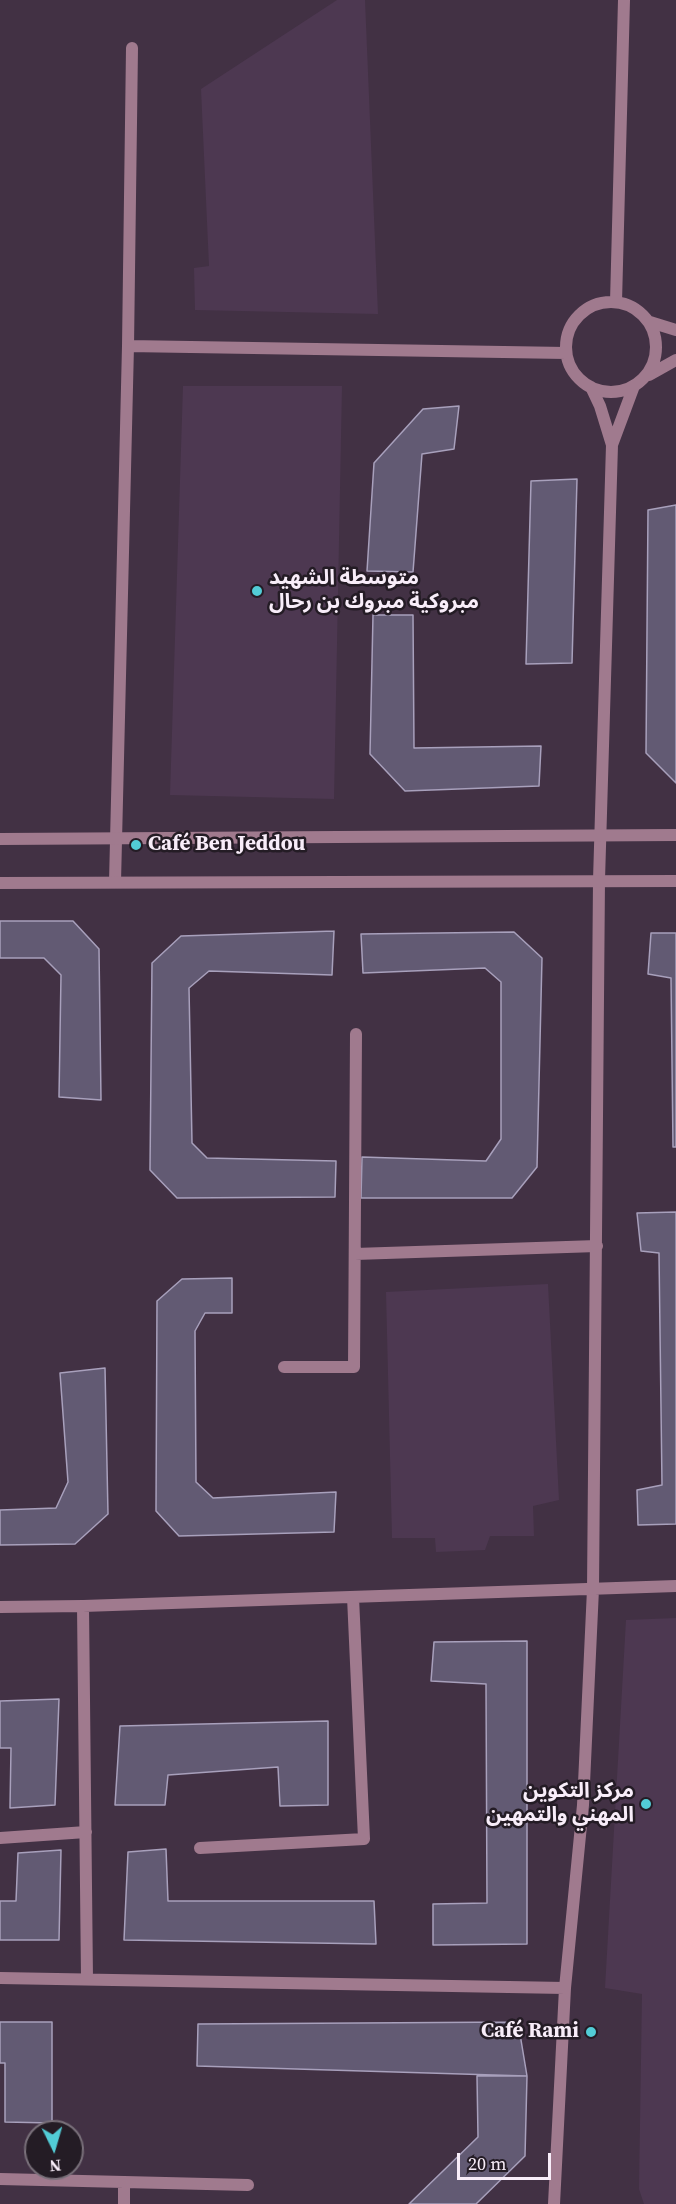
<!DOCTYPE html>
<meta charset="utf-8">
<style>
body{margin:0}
#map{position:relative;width:676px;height:2204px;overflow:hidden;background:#423144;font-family:"Source Serif 4",serif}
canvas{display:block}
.north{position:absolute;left:24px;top:2120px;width:60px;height:60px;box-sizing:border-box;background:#241c25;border:2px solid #79707a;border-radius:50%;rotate:175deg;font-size:16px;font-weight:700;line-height:24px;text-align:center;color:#f8edf9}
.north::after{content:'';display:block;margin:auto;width:21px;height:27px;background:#52ccd6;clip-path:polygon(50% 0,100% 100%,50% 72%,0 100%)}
.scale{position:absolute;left:457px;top:2153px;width:94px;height:27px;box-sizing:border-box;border:3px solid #f8edf9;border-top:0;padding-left:8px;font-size:18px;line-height:21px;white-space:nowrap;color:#f8edf9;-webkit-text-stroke:4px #241c25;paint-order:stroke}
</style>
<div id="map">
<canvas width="676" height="2204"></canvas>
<div class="north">N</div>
<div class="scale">20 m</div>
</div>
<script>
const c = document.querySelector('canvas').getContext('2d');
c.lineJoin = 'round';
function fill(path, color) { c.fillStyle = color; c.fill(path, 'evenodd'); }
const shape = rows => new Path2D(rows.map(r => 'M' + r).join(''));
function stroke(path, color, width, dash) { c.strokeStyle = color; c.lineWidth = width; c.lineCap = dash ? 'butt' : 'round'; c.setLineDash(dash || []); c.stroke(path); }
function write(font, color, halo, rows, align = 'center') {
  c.font = font + ' "Source Serif 4","Noto Sans Arabic",serif'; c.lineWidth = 5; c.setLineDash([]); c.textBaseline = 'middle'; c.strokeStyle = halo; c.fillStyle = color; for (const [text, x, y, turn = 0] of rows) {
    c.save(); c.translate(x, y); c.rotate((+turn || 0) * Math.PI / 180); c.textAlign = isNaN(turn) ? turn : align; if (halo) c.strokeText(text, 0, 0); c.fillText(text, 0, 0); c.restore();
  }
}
fill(shape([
 [337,0,365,0,378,314,195,310,194,268,209,266,201,89],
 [183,386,342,386,334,799,170,795],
 [548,1284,559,1500,533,1506,534,1536,490,1536,485,1550,436,1552,435,1538,392,1538,386,1292],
 [676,1618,676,2204,644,2204,639,2189,642,1994,605,1988,626,1620]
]), '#4d3851');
const building = shape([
 [459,406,454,449,422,454,413,572,367,571,374,463,423,409,459,406],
 [577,479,572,663,526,664,531,481,577,479],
 [676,505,676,783,646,753,648,510,676,505],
 [373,615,413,615,414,748,541,746,539,786,405,791,370,754,373,615],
 [0,921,73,921,99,949,101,1100,59,1097,61,975,44,958,0,958,0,921],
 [334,931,332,975,209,971,189,988,192,1143,207,1158,336,1161,335,1197,177,1198,150,1170,152,963,181,936,334,931],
 [514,932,542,958,537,1167,512,1198,361,1198,362,1157,486,1161,501,1139,501,982,485,968,363,973,361,934,514,932],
 [651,933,676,933,676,1147,673,1147,671,978,648,974,651,933],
 [676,1212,676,1524,638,1525,637,1490,662,1485,659,1253,641,1251,637,1213,676,1212],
 [232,1278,232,1313,205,1313,195,1331,196,1482,213,1498,336,1492,334,1532,179,1536,156,1511,157,1301,182,1279,232,1278],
 [105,1368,108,1514,75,1544,0,1545,0,1510,56,1508,68,1482,60,1373,105,1368],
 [527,1641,527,1944,433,1945,433,1904,487,1903,486,1684,431,1681,434,1642,527,1641],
 [59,1699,55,1805,10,1808,11,1748,0,1748,0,1701,59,1699],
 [328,1721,328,1805,280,1806,278,1767,168,1775,165,1805,115,1805,120,1726,328,1721],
 [166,1849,168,1901,374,1901,376,1944,124,1940,128,1852,166,1849],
 [61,1850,59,1940,0,1940,0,1901,16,1901,18,1853,61,1850],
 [0,2022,52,2022,52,2123,5,2122,5,2063,0,2063,0,2022],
 [518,2022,527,2076,197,2066,198,2024,518,2022],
 [477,2076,527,2076,525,2156,476,2204,409,2204,478,2137,477,2076]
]);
fill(building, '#625a73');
stroke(building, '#a8a0bc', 1.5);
stroke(shape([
 [616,302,624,0],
 '566 347a45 45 0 1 1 90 0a45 45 0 1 1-90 0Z',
 [650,322,676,330],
 [128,346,566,353],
 [649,375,676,360],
 [591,387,600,406,612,445],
 [115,882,128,346,132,48],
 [355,1254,597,1246],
 [284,1367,354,1367,356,1034],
 [83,1606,87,1979],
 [0,1607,83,1606,676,1586],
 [0,1838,86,1832],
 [200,1848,364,1839,353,1597],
 [0,1978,565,1988],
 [0,2179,248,2185],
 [124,2204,124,2182],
 [554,2204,565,1988,583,1805,593,1589,599,880,612,445,634,386]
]), '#a07a8e', 12);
stroke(shape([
 [0,839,676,835],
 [0,883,676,881]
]), '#a07a8e', 12);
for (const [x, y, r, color] of [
 [257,591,6,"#52ccd6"],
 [136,845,6,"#52ccd6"],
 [646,1804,6,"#52ccd6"],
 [591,2032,6,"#52ccd6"]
]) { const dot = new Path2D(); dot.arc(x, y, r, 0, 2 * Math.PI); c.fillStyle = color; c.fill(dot); stroke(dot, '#241c25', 2); }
write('bold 21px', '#f8edf9', '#241c25', [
 ["متوسطة الشهيد",269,579],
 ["مبروكية مبروك بن رحال",269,603],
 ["Café Ben Jeddou",148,845],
 ["مركز التكوين",634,1792,"right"],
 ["المهني والتمهين",634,1816,"right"],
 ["Café Rami",579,2032,"right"]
], 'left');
</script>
